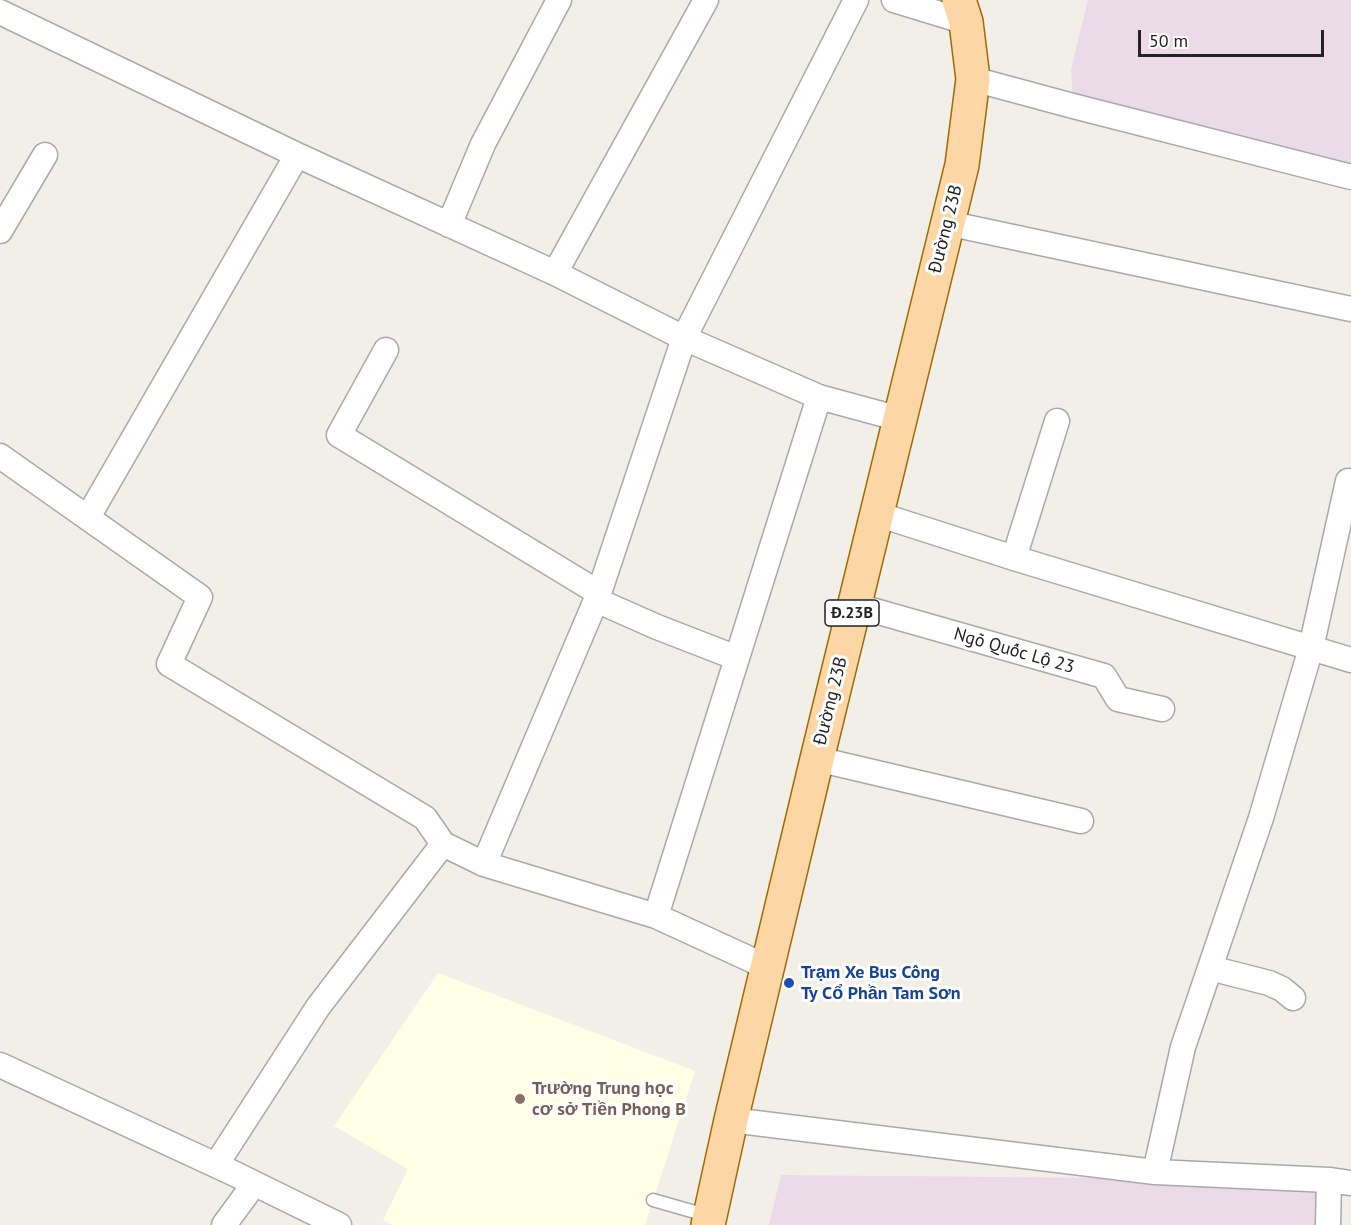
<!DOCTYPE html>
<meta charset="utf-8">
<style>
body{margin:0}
#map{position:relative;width:1351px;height:1225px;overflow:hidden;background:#f2efe9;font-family:"PT Sans",sans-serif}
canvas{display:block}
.scale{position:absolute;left:1138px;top:30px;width:186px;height:27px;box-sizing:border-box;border:3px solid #222;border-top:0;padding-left:8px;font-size:18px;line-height:21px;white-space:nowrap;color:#222;-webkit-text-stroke:4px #fff;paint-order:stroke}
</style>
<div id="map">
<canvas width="1351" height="1225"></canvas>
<div class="scale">50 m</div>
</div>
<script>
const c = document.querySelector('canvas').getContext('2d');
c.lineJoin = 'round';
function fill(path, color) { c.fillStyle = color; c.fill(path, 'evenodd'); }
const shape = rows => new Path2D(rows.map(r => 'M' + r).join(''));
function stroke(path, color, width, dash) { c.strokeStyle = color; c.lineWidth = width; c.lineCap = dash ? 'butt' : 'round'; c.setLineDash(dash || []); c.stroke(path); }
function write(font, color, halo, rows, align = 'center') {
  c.font = font + ' "PT Sans",sans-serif'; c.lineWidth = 6; c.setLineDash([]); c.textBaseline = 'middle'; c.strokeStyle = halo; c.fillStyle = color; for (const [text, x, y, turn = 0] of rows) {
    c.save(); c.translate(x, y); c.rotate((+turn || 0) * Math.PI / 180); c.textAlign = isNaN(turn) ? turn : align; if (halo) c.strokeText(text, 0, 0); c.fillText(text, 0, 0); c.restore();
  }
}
fill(shape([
 [1088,0,1351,0,1351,177,1073,106,1071,69],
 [781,1175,1329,1180,1332,1225,769,1225]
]), '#ebdbe8');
fill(shape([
 [438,973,695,1071,645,1225,393,1225,383,1220,408,1169,334,1126]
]), '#ffffe5');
const service = shape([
 [653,1200,709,1216]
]);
const minor = shape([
 [894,0,966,22],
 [0,12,297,155,555,273,684,338,819,397,900,419],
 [973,79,1073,106,1351,177],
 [947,223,1351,309],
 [449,225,483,144,559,0],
 [0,231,45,155],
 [555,273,706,0],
 [386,350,339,435,599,593],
 [0,456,200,597,169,664,425,818,443,844],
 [877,514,1014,558,1351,660],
 [88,517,297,155],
 [1014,558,1057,421],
 [596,600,657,627,737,658],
 [854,605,1104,676,1118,699,1162,709],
 [817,759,1081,821],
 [484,864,656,916,819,397],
 [656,916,767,967],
 [1210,968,1269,983,1282,989,1293,998],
 [0,1065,235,1174,339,1225],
 [731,1120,1155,1172,1329,1180,1351,1183],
 [216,1165,318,1007,443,844,484,864,599,593,684,338,856,0],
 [1155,1172,1183,1047,1261,818,1311,648,1348,481],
 [224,1225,254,1184],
 [1328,1225,1329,1180]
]);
const primary = shape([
 [708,1225,731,1120,817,759,962,165,973,79,966,22,959,0]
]);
stroke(service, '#a9a9a9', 15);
stroke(minor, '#a9a9a9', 27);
stroke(primary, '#a06b00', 36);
stroke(service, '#fff', 12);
stroke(minor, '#fff', 24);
stroke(primary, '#fcd6a4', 33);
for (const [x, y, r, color] of [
 [789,983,6,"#1a4fb4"],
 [520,1099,6,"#8d6e63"]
]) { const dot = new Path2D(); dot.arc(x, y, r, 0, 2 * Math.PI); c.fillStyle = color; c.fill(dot); stroke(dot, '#fff', 2); }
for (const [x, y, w] of [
 [852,613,54]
]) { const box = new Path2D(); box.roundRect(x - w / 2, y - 13, w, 26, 4.5); c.fillStyle = '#fff'; c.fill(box); stroke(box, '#222', 1.5); }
write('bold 16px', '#222', null, [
 ["Đ.23B",852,613]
]);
write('18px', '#222', '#fff', [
 ["Đường 23B",946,229,-76],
 ["Ngõ Quốc Lộ 23",1014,651,16],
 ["Đường 23B",831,701,-76]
]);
write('bold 18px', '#164399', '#fff', [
 ["Trạm Xe Bus Công",801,973],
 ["Ty Cổ Phần Tam Sơn",801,994]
], 'left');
write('bold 18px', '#785e54', '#fff', [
 ["Trường Trung học",532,1089],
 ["cơ sở Tiền Phong B",532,1110]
], 'left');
</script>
